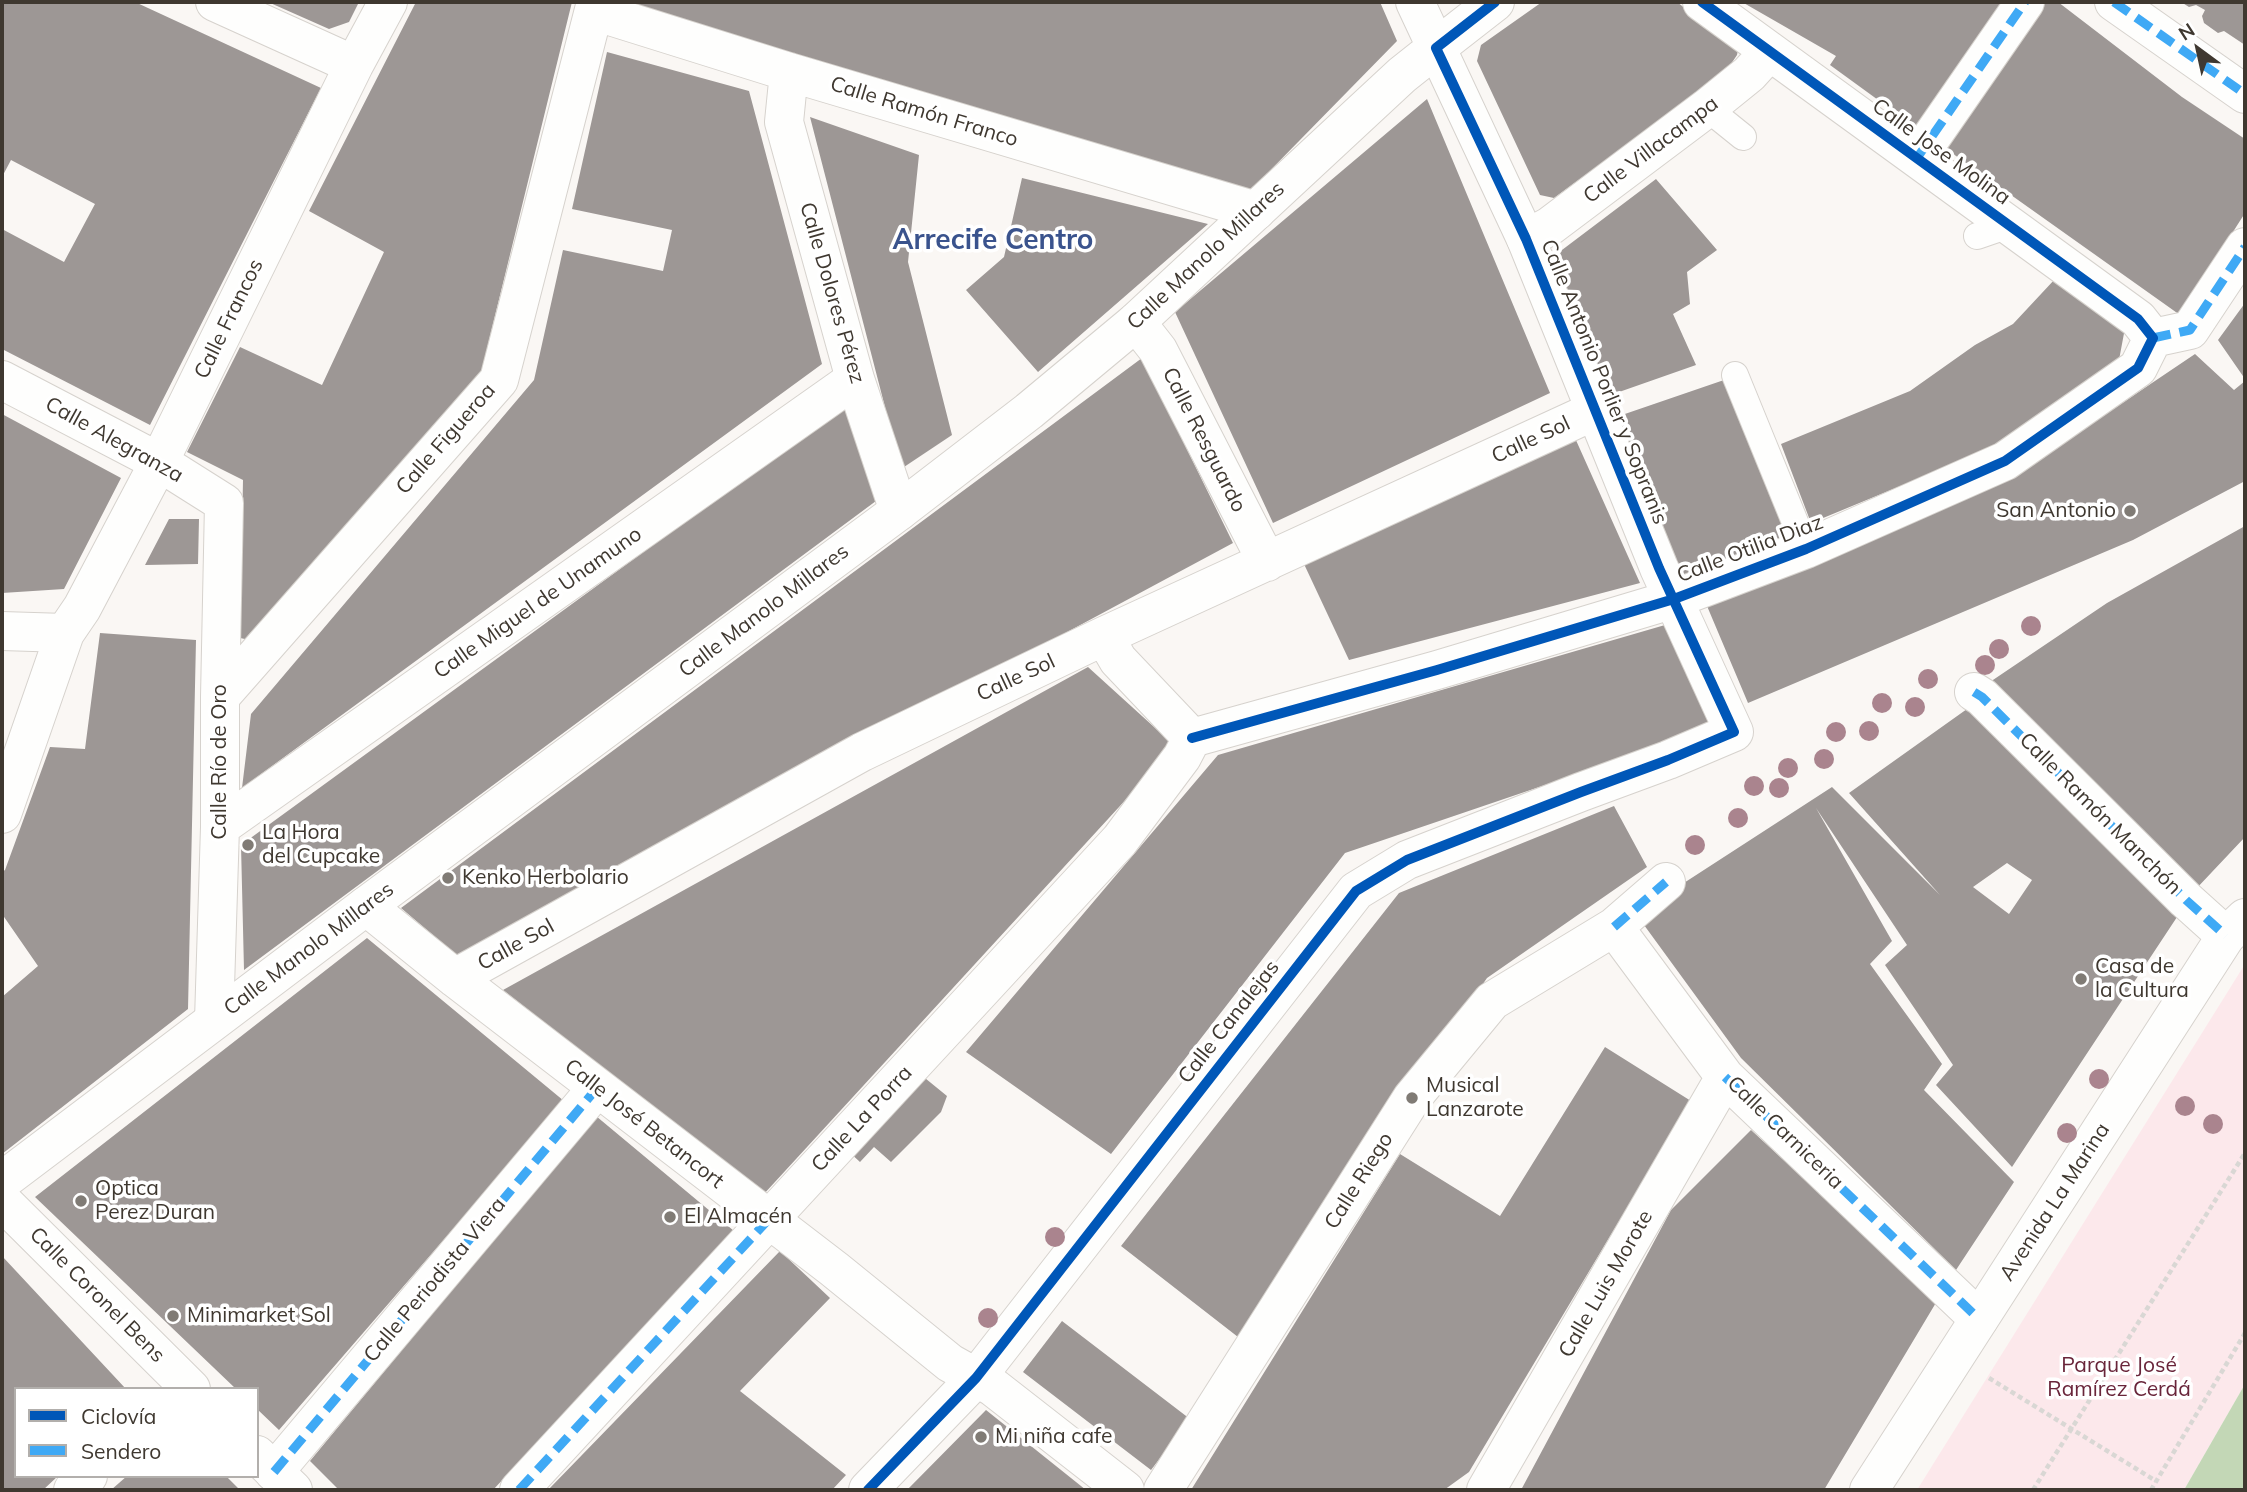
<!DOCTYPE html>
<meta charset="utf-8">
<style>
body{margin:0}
#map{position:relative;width:2247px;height:1492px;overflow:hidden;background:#faf7f4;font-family:Mulish,sans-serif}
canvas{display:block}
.frame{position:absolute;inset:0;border:4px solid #3f3830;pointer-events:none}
.legend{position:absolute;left:14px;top:1387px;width:245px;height:91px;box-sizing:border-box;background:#fff;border:2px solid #b2afac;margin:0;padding:9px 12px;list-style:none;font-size:21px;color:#3f3830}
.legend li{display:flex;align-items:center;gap:14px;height:35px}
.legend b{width:35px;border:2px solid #b2afac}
.north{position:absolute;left:2163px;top:14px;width:70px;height:70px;-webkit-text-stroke:5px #fff;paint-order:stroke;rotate:327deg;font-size:19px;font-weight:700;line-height:28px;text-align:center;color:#3f3830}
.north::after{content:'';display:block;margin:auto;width:24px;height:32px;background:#3f3830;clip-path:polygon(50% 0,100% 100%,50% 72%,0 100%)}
</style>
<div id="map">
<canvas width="2247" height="1492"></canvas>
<div class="frame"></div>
<ul class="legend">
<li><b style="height:9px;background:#0057b8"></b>Ciclovía</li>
<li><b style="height:9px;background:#3fa9f5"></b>Sendero</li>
</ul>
<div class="north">N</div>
</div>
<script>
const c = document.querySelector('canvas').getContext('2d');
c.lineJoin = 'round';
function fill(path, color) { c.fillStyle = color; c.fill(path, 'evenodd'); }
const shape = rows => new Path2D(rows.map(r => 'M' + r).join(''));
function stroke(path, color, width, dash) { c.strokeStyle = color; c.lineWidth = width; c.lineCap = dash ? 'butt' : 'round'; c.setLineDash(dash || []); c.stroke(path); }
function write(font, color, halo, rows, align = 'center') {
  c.font = font + ' Mulish,sans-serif'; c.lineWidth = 7; c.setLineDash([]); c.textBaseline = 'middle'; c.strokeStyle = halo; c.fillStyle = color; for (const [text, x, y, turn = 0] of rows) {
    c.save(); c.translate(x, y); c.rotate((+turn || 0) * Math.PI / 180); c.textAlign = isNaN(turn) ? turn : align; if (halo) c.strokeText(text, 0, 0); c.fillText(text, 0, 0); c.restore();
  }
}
fill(shape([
 [2245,964,2245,1384,2184,1490,1917,1490]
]), '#fce8eb');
fill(shape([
 [2245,1384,2245,1490,2184,1490]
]), '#c3d7b6');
fill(shape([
 [2,2,135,2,321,88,150,425,2,349,2,229,64,262,95,204,11,160,2,177],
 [268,2,359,2,349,22,329,29],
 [416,2,572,2,479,381,245,639,240,638,243,480,187,452,240,347,322,385,384,252,309,211],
 [615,2,1380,2,1397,41,1251,190],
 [1542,2,1677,2,1738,50,1737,55,1725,73,1554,198,1540,195,1477,61,1481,45],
 [1742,2,2009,2,1918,129,1830,65,1836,56],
 [2040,2,2058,2,2182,97,2245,139,2245,213,2180,315,1942,146],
 [2181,2,2245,2,2245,45,2224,31,2218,33,2204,23,2202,16,2205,10,2196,5,2189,7],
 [607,52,749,91,822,364,242,788,251,714,534,380,563,250,663,271,672,230,572,209],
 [1427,99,1550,393,1273,523,1175,312],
 [810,117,919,155,908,262,952,435,901,469],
 [1022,178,1208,224,1038,372,966,290,1004,257],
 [1656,179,1717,250,1687,272,1690,304,1673,314,1696,365,1602,398,1556,286,1558,253],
 [2055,279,2125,328,2119,360,2007,442,1811,523,1781,444,1910,391,1975,345,2013,324],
 [2245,303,2245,379,2218,340],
 [2195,354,2234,390,2245,381,2245,481,2133,540,1748,703,1707,606,2014,476],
 [1142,358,1233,543,460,958,401,908],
 [1724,380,1791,540,1683,580,1619,416],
 [848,403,880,498,244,970,241,845],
 [2,414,121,478,64,589,2,593],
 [1575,438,1640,583,1349,660,1304,564],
 [169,519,199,519,198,564,145,565],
 [2245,526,2245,837,2195,890,1987,684,2107,603],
 [1665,625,1713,728,1345,853,1111,1154,966,1052,1218,755],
 [100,633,196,640,188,1009,2,1154,2,997,38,966,2,914,2,872,5,870,50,747,85,749],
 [1088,667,1175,746,763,1195,503,990],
 [1967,709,2179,914,2012,1167,1936,1085,1953,1065,1885,965,1907,945,1816,808,1892,941,1870,964,1942,1064,1924,1090,2014,1182,1956,1270,1741,1058,1636,914,1832,787,1940,895,1849,793],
 [2007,863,2032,880,2009,914,1973,887],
 [1614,806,1647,867,1487,978,1238,1337,1121,1246,1399,893],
 [367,938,564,1101,279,1430,257,1409,257,1389,236,1389,35,1197],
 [1605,1047,1691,1101,1469,1472,1444,1490,1191,1490,1400,1154,1500,1216],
 [920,1074,947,1096,941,1112,891,1162,874,1147,860,1162,848,1151],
 [596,1116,734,1231,493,1490,339,1490,310,1461],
 [1751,1130,1937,1301,1824,1490,1521,1490,1671,1210],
 [780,1251,830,1298,740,1391,846,1475,832,1490,548,1490],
 [2,1256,126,1389,16,1389,16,1476,58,1476,43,1490,2,1490],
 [1062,1321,1190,1419,1151,1470,1023,1372],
 [986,1410,1086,1490,907,1490],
 [127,1476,226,1476,240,1490,111,1490]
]), '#9d9795');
const lane = shape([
 [1707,108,1743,137],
 [1977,236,2009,225],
 [1735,375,1806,549]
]);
const street = shape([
 [215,2,354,65],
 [1702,2,2138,319,2153,338],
 [2114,2,2245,94],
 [594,11,789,72,1256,211],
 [1436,48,1495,2],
 [789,72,784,122,855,379,899,511],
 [1917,158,2025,2],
 [1526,239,1550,226,1707,108,1749,74,1769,52],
 [1136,322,1158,350,1267,562],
 [2153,338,2190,330,2245,247],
 [2,380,159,462,224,503,220,697,220,827,214,1020],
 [2,631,65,633],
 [1104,636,1118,660,1192,738],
 [1974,692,1982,697,2186,900,2226,936],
 [220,697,499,380,596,2],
 [1192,738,1437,670,1674,599,1806,549,2005,461,2138,368,2153,338],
 [2,814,65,633,82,608,159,462,354,65,388,2],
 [220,827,855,379],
 [366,906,455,978,834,1269,950,1363,993,1387,1125,1490],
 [1614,927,1725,1077,1979,1319],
 [455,978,862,752,1104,636,1594,411],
 [274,1472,597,1088],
 [73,1490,88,1476],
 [519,1490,1120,840,1182,757,1192,738],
 [1163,1490,1412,1098,1492,1001,1614,927,1666,882],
 [1486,1490,1725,1077]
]);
const secondary = shape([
 [2,1181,366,906,899,511,1029,411,1136,322,1402,75,1436,48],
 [2,1201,191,1389],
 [257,1455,293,1490],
 [868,1490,976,1378,1356,891,1407,860,1581,792,1668,760,1734,732,1659,568,1526,239,1415,2],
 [1869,1490,2226,936,2245,918]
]);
stroke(lane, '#d6d2cd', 28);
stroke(street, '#d6d2cd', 40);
stroke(secondary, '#d6d2cd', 40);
stroke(shape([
 [1989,1378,2156,1481],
 [2033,1490,2245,1153],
 [2151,1490,2245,1333]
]), '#d9d7d4', 4.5, [5, 3.5]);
stroke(lane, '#fefefd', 26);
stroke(street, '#fefefd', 38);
stroke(secondary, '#fefefd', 38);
stroke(shape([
 [2114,2,2245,94],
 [1917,158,2025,2],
 [2153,338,2190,330,2245,247],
 [1974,692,1982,697,2186,900,2226,936],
 [1614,927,1666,882],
 [1725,1077,1979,1319],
 [274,1472,597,1088],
 [519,1490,768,1220]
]), '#3fa9f5', 9, [18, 9]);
stroke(shape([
 [1192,738,1437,670,1674,599,1806,549,2005,461,2138,368,2153,338,2138,319,1702,2],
 [868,1490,976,1378,1356,891,1407,860,1581,792,1668,760,1734,732,1659,568,1526,239,1436,48,1495,2]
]), '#0057b8', 10);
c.fillStyle = '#aa848e';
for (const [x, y] of [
 [2031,626],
 [1999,649],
 [1985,665],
 [1928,679],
 [1882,703],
 [1915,707],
 [1869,731],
 [1836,732],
 [1824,759],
 [1788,768],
 [1754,786],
 [1779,788],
 [1738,818],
 [1695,845],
 [2099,1079],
 [2185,1106],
 [2213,1124],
 [2067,1133],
 [1055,1237],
 [988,1318]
]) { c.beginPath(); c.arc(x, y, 10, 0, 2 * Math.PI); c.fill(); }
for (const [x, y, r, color] of [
 [2130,511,7,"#807b75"],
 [248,845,7,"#807b75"],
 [448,878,7,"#807b75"],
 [2081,979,7,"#807b75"],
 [1412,1098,7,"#807b75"],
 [81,1201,7,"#807b75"],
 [670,1217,7,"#807b75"],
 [173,1316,7,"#807b75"],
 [981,1437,7,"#807b75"]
]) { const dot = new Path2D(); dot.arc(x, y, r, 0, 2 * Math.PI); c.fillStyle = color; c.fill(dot); stroke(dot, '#fff', 2.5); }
write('21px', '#3f3830', '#fff', [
 ["Calle Ramón Franco",924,112,17],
 ["Calle Villacampa",1651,150,-37],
 ["Calle Jose Molina",1941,152,36],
 ["Calle Manolo Millares",1206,256,-43],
 ["Calle Dolores Pérez",832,293,74],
 ["Calle Francos",229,319,-64],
 ["Calle Antonio Porlier y Sopranis",1604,382,68],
 ["Calle Figueroa",446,439,-49],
 ["Calle Alegranza",114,440,29],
 ["Calle Resguardo",1204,440,63],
 ["Calle Sol",1531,440,-25],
 ["Calle Otilia Diaz",1750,549,-21],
 ["Calle Miguel de Unamuno",538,603,-35],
 ["Calle Manolo Millares",764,611,-37],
 ["Calle Sol",1016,678,-25],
 ["Calle Río de Oro",220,762,-90],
 ["Calle Ramón Manchón",2100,814,45],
 ["Calle Sol",516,945,-29],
 ["Calle Manolo Millares",309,949,-37],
 ["Calle Canalejas",1229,1022,-52],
 ["Calle La Porra",862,1119,-47],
 ["Calle José Betancort",644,1124,38],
 ["Calle Carniceria",1785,1133,44],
 ["Calle Riego",1359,1181,-58],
 ["Avenida La Marina",2055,1202,-57],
 ["Calle Periodista Viera",435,1280,-50],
 ["Calle Luis Morote",1606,1284,-60],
 ["Calle Coronel Bens",97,1295,45]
]);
write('21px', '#3f3830', '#fff', [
 ["San Antonio",2116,511,"right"],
 ["La Hora",262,833],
 ["del Cupcake",262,857],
 ["Kenko Herbolario",462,878],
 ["Casa de",2095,967],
 ["la Cultura",2095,991],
 ["Musical",1426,1086],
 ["Lanzarote",1426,1110],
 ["Optica",95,1189],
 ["Perez Duran",95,1213],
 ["El Almacén",684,1217],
 ["Minimarket Sol",187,1316],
 ["Mi niña cafe",995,1437]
], 'left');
write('21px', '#69253a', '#fff', [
 ["Parque José",2119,1366],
 ["Ramírez Cerdá",2119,1390]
]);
write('bold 28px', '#3a538d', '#fff', [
 ["Arrecife Centro",993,241]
]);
</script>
